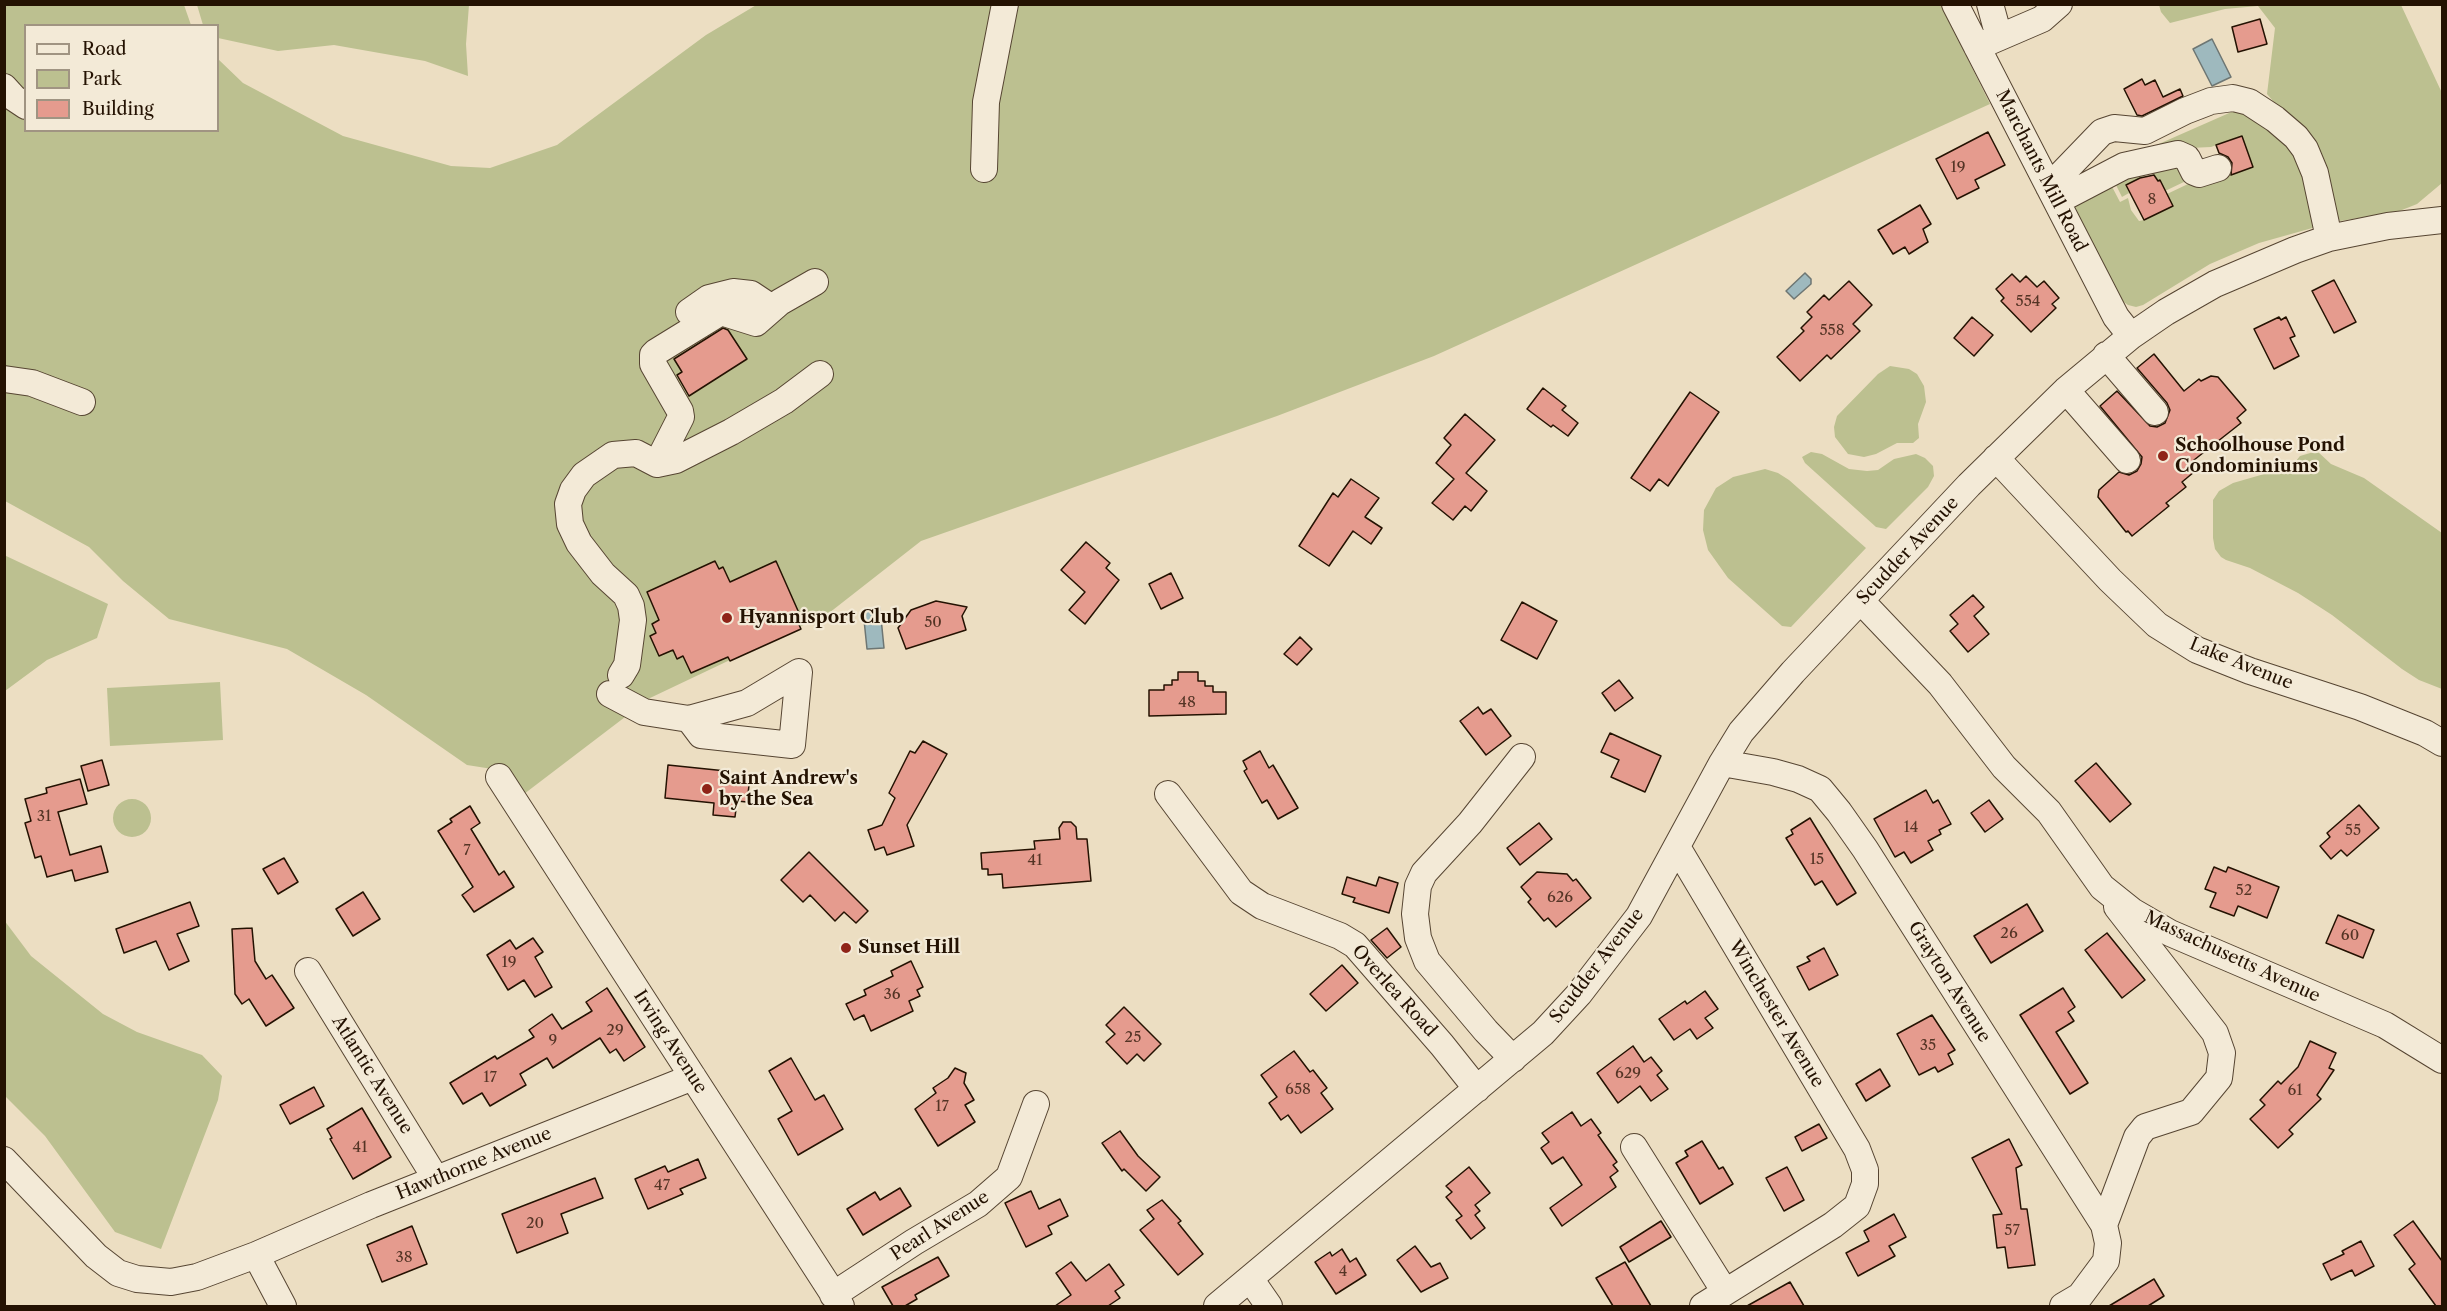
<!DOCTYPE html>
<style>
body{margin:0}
#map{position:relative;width:2447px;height:1311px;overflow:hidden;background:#ecdec2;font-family:"Libre Caslon Text",serif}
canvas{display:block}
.frame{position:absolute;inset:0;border:6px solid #241202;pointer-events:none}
.legend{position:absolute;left:24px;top:24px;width:195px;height:108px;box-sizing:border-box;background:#f3ead7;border:2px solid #a09482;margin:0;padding:8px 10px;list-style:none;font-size:18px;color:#241202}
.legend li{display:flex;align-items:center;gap:12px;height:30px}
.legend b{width:30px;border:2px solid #a09482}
</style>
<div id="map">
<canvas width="2447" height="1311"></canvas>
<div class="frame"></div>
<ul class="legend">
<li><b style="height:8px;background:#f3ead7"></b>Road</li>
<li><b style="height:16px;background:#bcc090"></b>Park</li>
<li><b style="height:16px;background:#e59b8e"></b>Building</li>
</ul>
</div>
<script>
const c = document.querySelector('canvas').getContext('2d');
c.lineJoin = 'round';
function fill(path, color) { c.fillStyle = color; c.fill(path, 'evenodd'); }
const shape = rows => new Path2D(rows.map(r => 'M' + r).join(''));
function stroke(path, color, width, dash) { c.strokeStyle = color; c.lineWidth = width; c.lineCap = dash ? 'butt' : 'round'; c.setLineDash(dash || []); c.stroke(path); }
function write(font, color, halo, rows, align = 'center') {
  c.font = font + ' "Libre Caslon Text",serif'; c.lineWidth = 4.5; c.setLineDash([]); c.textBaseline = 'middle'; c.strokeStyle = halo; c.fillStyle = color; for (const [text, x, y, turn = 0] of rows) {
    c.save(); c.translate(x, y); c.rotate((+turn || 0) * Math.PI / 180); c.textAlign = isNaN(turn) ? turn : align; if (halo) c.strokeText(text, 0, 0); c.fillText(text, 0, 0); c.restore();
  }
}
fill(shape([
 [758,4,1941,5,1990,104,1434,356,1277,416,921,541,829,613,650,698,524,794,505,771,467,765,366,695,287,649,169,619,123,581,89,547,5,501,4,5,184,5,191,25,26,26,26,130,218,130,218,59,243,83,343,136,451,166,490,168,557,145,706,35],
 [197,5,469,5,466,44,468,76,425,61,334,45,278,51,218,38,218,26,203,25],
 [2159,5,2401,5,2442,93,2442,183,2417,204,2397,212,2340,221,2332,210,2322,162,2306,127,2279,108,2267,94,2275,28,2258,6,2225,9,2170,23,2161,12],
 [2236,110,2261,121,2296,147,2316,227,2259,243,2210,264,2143,305,2136,307,2128,305,2121,300,2073,207,2108,179,2120,202,2128,198,2131,210,2139,221,2144,220,2173,206,2167,194,2188,184,2224,175,2227,176,2252,167,2241,136,2211,147,2190,148,2127,158],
 [2175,162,2186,181,2165,191,2160,180,2158,181,2152,172,2126,185,2129,193,2122,197,2113,179],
 [1890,366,1909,369,1917,374,1924,386,1926,402,1918,424,1919,438,1913,443,1897,443,1876,454,1864,457,1848,454,1835,437,1834,427,1837,416,1878,374],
 [2317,451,2331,464,2364,478,2442,533,2442,689,2419,680,2402,669,2332,615,2298,593,2250,568,2226,560,2221,557,2215,549,2213,538,2213,500,2219,491,2233,483,2292,466,2300,456],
 [1811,452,1822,454,1849,469,1867,471,1878,470,1894,459,1916,454,1925,458,1933,466,1934,476,1928,487,1886,529,1876,527,1805,463,1802,457],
 [1765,469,1778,473,1789,480,1866,548,1791,627,1782,626,1728,578,1708,550,1703,530,1704,510,1716,488,1733,477],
 [4,555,108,604,97,638,47,660,5,691],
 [220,682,223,740,110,746,107,688],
 '113 818a19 19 0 1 1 38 0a19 19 0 1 1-38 0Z',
 [4,920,31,956,103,1014,137,1032,202,1055,222,1076,218,1100,161,1249,115,1232,45,1136,5,1096]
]), '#bcc090');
const water = shape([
 [2212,39,2231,77,2212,86,2193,49,2212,39],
 [1805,273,1811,279,1811,284,1794,299,1786,291,1805,273],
 [880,608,884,648,867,649,863,610,880,608]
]);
fill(water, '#9eb9be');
stroke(water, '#6d7673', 1.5);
const building = shape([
 [2260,19,2267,44,2238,52,2232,27,2260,19],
 [2142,79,2145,85,2155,80,2163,97,2180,89,2183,96,2142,116,2137,115,2124,89,2142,79],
 [1988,132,2005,165,1975,180,1979,188,1957,199,1936,159,1988,132],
 [2242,136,2253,167,2231,175,2232,163,2228,157,2219,153,2216,145,2242,136],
 [2154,175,2158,181,2160,180,2173,206,2144,220,2126,185,2140,178,2154,175],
 [1920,205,1931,224,1923,229,1928,242,1909,254,1905,247,1893,254,1878,230,1920,205],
 [2012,274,2020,282,2026,276,2037,287,2044,281,2059,298,2052,304,2056,308,2031,332,2001,301,2004,298,1996,289,2012,274],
 [2334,280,2356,322,2334,333,2312,291,2334,280],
 [1849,281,1872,305,1853,324,1860,331,1831,359,1827,355,1800,381,1777,357,1804,331,1801,328,1812,317,1807,312,1824,295,1829,300,1849,281],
 [1972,317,1993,335,1974,356,1954,338,1972,317],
 [2279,317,2281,320,2286,317,2295,336,2290,338,2299,356,2274,369,2254,329,2279,317],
 [723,328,728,330,747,359,689,396,677,375,682,372,674,359,723,328],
 [2154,354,2184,391,2199,379,2201,381,2211,376,2218,377,2246,410,2237,418,2241,423,2194,460,2200,467,2182,482,2186,487,2166,503,2169,506,2132,536,2128,531,2126,532,2098,497,2099,490,2119,472,2129,475,2137,471,2141,464,2142,457,2100,406,2117,391,2150,426,2157,427,2165,423,2170,410,2167,403,2137,368,2154,354],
 [1543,388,1566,406,1562,410,1578,423,1568,436,1553,425,1551,427,1527,409,1543,388],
 [1690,392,1719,412,1668,486,1659,479,1650,491,1631,478,1690,392],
 [1465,414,1495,440,1466,473,1487,491,1471,511,1465,506,1453,520,1432,503,1454,479,1436,463,1451,445,1444,438,1465,414],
 [1351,479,1379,498,1365,517,1382,528,1371,544,1353,531,1329,566,1299,546,1333,493,1338,497,1351,479],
 [1086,542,1110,563,1106,568,1119,580,1085,624,1069,610,1085,592,1061,570,1086,542],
 [715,561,719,569,723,567,730,582,776,561,799,613,795,616,801,629,730,661,728,657,691,673,683,656,677,659,673,650,659,656,650,636,656,633,652,624,659,620,647,592,715,561],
 [1171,573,1183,598,1161,609,1149,584,1171,573],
 [1973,595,1984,607,1974,616,1989,634,1968,652,1950,631,1958,624,1950,615,1973,595],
 [936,601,967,607,962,616,966,630,906,649,898,628,911,610,936,601],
 [1522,602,1557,621,1537,659,1501,640,1522,602],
 [1300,637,1312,649,1297,665,1284,654,1300,637],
 [1178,672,1198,672,1198,681,1205,681,1205,686,1213,686,1213,692,1226,692,1226,714,1149,716,1149,690,1164,690,1164,685,1172,685,1172,680,1178,680,1178,672],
 [1619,680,1633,698,1615,711,1602,693,1619,680],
 [1478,707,1483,714,1491,709,1511,736,1486,755,1460,721,1478,707],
 [1610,733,1661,756,1645,792,1611,777,1619,760,1601,752,1610,733],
 [923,741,947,754,907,825,914,846,887,855,884,847,875,850,868,830,882,825,895,798,889,793,910,751,915,753,923,741],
 [1260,751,1269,768,1273,765,1298,808,1278,819,1267,800,1262,803,1244,771,1247,769,1243,761,1260,751],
 [102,760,109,785,88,791,81,766,102,760],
 [2096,763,2131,804,2110,822,2075,781,2096,763],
 [668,765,726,771,726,775,750,777,747,802,737,801,735,817,713,815,714,803,665,798,668,765],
 [80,779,87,804,58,812,70,855,101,846,108,872,75,881,72,870,47,877,41,856,35,858,25,823,31,821,25,799,47,793,46,788,80,779],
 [1926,790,1933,803,1938,800,1951,824,1939,830,1941,834,1928,841,1933,850,1911,863,1904,852,1895,857,1874,819,1926,790],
 [1989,800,2003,819,1985,832,1971,813,1989,800],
 [2359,805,2379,828,2347,856,2341,850,2331,859,2320,846,2330,837,2327,833,2359,805],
 [470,806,480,823,471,829,499,875,504,871,514,887,474,912,462,895,473,887,438,831,452,822,450,819,470,806],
 [1810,818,1856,893,1837,905,1822,881,1815,885,1786,838,1793,834,1791,830,1810,818],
 [1063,822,1071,822,1076,827,1077,839,1087,839,1091,881,1003,888,1002,874,988,875,988,869,982,869,981,853,1035,849,1034,841,1060,839,1059,828,1063,822],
 [1539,823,1552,839,1520,865,1507,848,1539,823],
 [809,852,868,911,856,923,844,912,835,921,810,895,803,902,781,880,809,852],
 [284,858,298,882,278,894,263,869,284,858],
 [2214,867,2226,872,2228,867,2279,887,2267,918,2238,906,2234,916,2210,907,2216,893,2205,889,2214,867],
 [1537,872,1567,874,1573,881,1576,879,1591,898,1556,927,1548,918,1544,921,1528,902,1531,899,1521,887,1537,872],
 [1347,877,1376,886,1379,877,1398,883,1389,913,1353,902,1355,898,1342,894,1347,877],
 [363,892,380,919,353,936,336,909,363,892],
 [190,902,199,926,177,934,189,961,169,970,156,941,124,953,116,929,190,902],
 [2027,904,2043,931,1991,963,1974,936,2027,904],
 [2338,915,2374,930,2363,958,2326,943,2338,915],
 [252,928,255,961,266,979,272,975,294,1008,266,1026,249,999,242,1004,235,994,232,929,252,928],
 [1387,928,1401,947,1387,958,1371,940,1387,928],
 [2107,933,2145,980,2122,998,2085,950,2107,933],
 [533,938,543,952,535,957,552,987,535,997,524,980,508,990,487,955,510,940,516,949,533,938],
 [1824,948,1838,975,1809,990,1797,967,1810,961,1807,957,1824,948],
 [911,961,923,987,917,990,920,996,909,1001,913,1011,871,1031,864,1015,854,1020,846,1004,866,995,864,990,893,976,891,971,911,961],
 [1342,965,1358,983,1326,1011,1310,994,1342,965],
 [607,988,645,1047,624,1061,616,1049,610,1053,600,1038,553,1068,547,1058,520,1074,526,1085,490,1106,482,1093,463,1104,450,1083,495,1056,497,1059,534,1037,529,1030,552,1014,562,1029,592,1011,586,1002,607,988],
 [2063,988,2075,1007,2068,1012,2074,1021,2056,1032,2088,1083,2070,1094,2020,1015,2063,988],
 [1705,991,1718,1009,1705,1018,1713,1028,1697,1039,1690,1029,1674,1040,1659,1019,1685,1001,1687,1004,1705,991],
 [1124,1007,1161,1044,1144,1061,1137,1054,1127,1064,1106,1042,1115,1034,1106,1025,1124,1007],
 [1932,1015,1955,1050,1948,1054,1953,1064,1938,1072,1935,1067,1919,1075,1897,1034,1932,1015],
 [2310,1041,2336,1053,2329,1068,2334,1070,2317,1095,2321,1099,2289,1130,2293,1134,2278,1148,2250,1119,2265,1105,2260,1100,2278,1081,2281,1084,2298,1067,2310,1041],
 [1633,1046,1644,1062,1651,1057,1662,1071,1657,1075,1668,1089,1651,1101,1640,1086,1618,1103,1597,1073,1633,1046],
 [1294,1051,1310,1072,1313,1070,1327,1088,1321,1093,1333,1109,1301,1133,1288,1115,1281,1120,1269,1103,1277,1097,1261,1075,1294,1051],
 [791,1058,815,1100,824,1095,843,1129,798,1155,778,1119,792,1111,769,1071,791,1058],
 [955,1068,966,1073,964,1083,974,1100,965,1105,975,1122,938,1146,915,1109,936,1093,933,1088,948,1078,955,1068],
 [1880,1069,1890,1086,1866,1101,1856,1084,1880,1069],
 [314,1087,324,1106,290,1124,280,1105,314,1087],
 [362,1108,391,1157,353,1179,330,1139,332,1138,327,1129,362,1108],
 [1572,1112,1581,1126,1591,1119,1601,1133,1598,1135,1617,1162,1613,1165,1618,1171,1610,1177,1616,1187,1562,1226,1550,1208,1582,1185,1563,1157,1552,1164,1541,1148,1549,1142,1542,1133,1572,1112],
 [1819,1124,1827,1138,1802,1151,1795,1137,1819,1124],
 [1120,1131,1138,1156,1160,1177,1146,1191,1124,1169,1122,1171,1102,1143,1120,1131],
 [2009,1139,2022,1165,2016,1168,2021,1209,2027,1209,2035,1265,2008,1268,2005,1247,1997,1248,1993,1215,2002,1214,1972,1158,2009,1139],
 [1702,1141,1719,1169,1723,1167,1733,1184,1700,1204,1676,1163,1688,1156,1685,1151,1702,1141],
 [698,1159,706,1178,680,1189,683,1194,648,1209,635,1179,665,1166,668,1172,698,1159],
 [1469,1167,1490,1193,1475,1205,1480,1211,1475,1215,1485,1228,1471,1239,1456,1220,1462,1216,1446,1197,1452,1192,1446,1186,1469,1167],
 [1787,1167,1804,1200,1784,1211,1766,1178,1787,1167],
 [595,1178,603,1198,561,1214,568,1233,517,1253,502,1214,595,1178],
 [900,1188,911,1206,863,1235,847,1209,875,1192,880,1200,900,1188],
 [1031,1191,1039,1209,1060,1199,1068,1216,1048,1226,1052,1234,1026,1247,1005,1203,1031,1191],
 [1162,1200,1181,1221,1178,1223,1203,1254,1178,1275,1140,1230,1154,1219,1147,1210,1162,1200],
 [1894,1214,1906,1237,1889,1246,1895,1256,1858,1276,1846,1253,1869,1241,1864,1231,1894,1214],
 [1661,1221,1671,1237,1629,1262,1620,1247,1661,1221],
 [2413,1221,2442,1261,2442,1306,2436,1306,2409,1269,2415,1264,2394,1235,2413,1221],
 [412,1226,427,1264,382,1282,367,1245,412,1226],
 [2361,1241,2374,1266,2355,1276,2352,1270,2331,1280,2323,1264,2344,1254,2342,1251,2361,1241],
 [1415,1246,1431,1267,1440,1263,1448,1278,1421,1292,1397,1260,1415,1246],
 [1342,1249,1350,1262,1356,1258,1366,1275,1336,1294,1315,1262,1330,1252,1332,1256,1342,1249],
 [938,1257,949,1276,915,1295,917,1299,905,1306,893,1306,882,1287,938,1257],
 [1071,1262,1086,1281,1109,1264,1124,1285,1115,1291,1120,1298,1108,1306,1055,1306,1071,1295,1056,1273,1071,1262],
 [1625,1262,1651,1306,1613,1306,1596,1278,1625,1262],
 [2154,1279,2164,1296,2148,1306,2109,1306,2154,1279],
 [1790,1282,1804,1306,1747,1306,1790,1282]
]);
fill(building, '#e59b8e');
stroke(building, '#241202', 1.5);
const minor = shape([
 [1955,4,2116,317,2131,336],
 [1990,4,1999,37],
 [1977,47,2042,19,2059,4],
 [4,87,14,98,26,106],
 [984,169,986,102,1005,4],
 [2049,187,2102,132,2114,128,2145,131,2185,111,2211,101,2233,98,2249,102,2275,119,2296,137,2305,149,2315,173,2329,238],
 [2057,201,2124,166,2178,154,2187,158,2194,172,2199,174,2218,168],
 [689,312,709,298,733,292,751,294,772,308],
 [2106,355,2155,412],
 [4,379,32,383,82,402],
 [2066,390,2127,460],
 [1996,458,2110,580,2157,625,2197,650,2250,671,2360,707,2425,733,2442,743],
 [657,464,676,460,731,432,784,401,820,374],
 [1861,601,1940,684,2004,767,2049,812,2102,887,2132,911,2170,933,2385,1025,2442,1060],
 [621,675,627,665,633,620,631,606,626,595,603,574,579,543,570,524,568,504,573,490,584,475,613,455,636,453,657,464,681,417,680,411,653,364,653,355,656,352,721,312,756,323,780,302,815,282],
 [610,694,644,712,689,719,747,703,799,672,792,745,701,735,689,719],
 [1722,763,1773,772,1798,779,1820,789,1839,812,1865,849,2104,1225,2108,1243,2106,1261,2080,1296,2063,1306],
 [499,777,841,1306],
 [1168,794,1241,892,1262,906,1340,936,1355,945,1442,1045,1477,1089],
 [1677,847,1857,1149,1865,1170,1865,1184,1857,1206,1833,1225,1703,1306],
 [308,971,436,1179],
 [1513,1059,1486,1031,1427,961,1418,938,1415,914,1418,886,1424,873,1470,823,1522,757],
 [1634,1147,1725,1292],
 [4,1160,96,1256,118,1273,137,1279,171,1282,197,1277,256,1255,371,1205,693,1077],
 [2104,1225,2137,1137,2145,1127,2191,1112,2219,1078,2222,1053,2215,1033,2117,907],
 [256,1255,283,1306],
 [1251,1280,1269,1306],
 [833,1295,914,1242,978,1204,1009,1177,1036,1104],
 [1217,1306,1543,1033,1579,994,1639,916,1722,763,1741,732,1793,672,1969,485,2066,390,2131,336,2166,312,2215,284,2295,250,2329,238,2388,226,2442,220]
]);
stroke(minor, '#564532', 28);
stroke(minor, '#f3ead7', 26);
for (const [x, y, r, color] of [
 [2163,456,6,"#8f2418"],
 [727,618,6,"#8f2418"],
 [707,789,6,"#8f2418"],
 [846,948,6,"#8f2418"]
]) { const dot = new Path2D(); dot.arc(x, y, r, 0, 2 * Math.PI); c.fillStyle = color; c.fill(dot); stroke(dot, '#f3ead7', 2); }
write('15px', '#543425', null, [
 ["19",1958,168],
 ["8",2152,200],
 ["554",2028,302],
 ["558",1832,331],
 ["50",933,623],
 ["48",1187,703],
 ["31",44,817],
 ["14",1911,828],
 ["55",2353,831],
 ["7",467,851],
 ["15",1817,860],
 ["41",1035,861],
 ["52",2244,891],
 ["626",1560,898],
 ["26",2009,934],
 ["60",2350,936],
 ["19",509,963],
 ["36",892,995],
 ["29",615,1031],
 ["25",1133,1038],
 ["9",553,1041],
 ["35",1928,1046],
 ["629",1628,1074],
 ["17",490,1078],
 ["658",1298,1090],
 ["61",2295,1091],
 ["17",942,1107],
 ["41",360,1148],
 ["47",662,1186],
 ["20",535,1224],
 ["57",2012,1231],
 ["38",404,1258],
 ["4",1343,1272]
]);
write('18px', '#241202', '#f3ead7', [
 ["Marchants Mill Road",2041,171,63],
 ["Scudder Avenue",1908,551,-47],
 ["Lake Avenue",2241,664,22],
 ["Massachusetts Avenue",2232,957,25],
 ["Scudder Avenue",1597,966,-52],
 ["Grayton Avenue",1949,982,58],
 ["Overlea Road",1394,991,48],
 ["Winchester Avenue",1776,1014,59],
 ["Irving Avenue",670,1042,57],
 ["Atlantic Avenue",372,1075,58],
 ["Hawthorne Avenue",474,1164,-22],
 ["Pearl Avenue",940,1226,-33]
]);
write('bold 18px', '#241202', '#f3ead7', [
 ["Schoolhouse Pond",2175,446],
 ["Condominiums",2175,467],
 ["Hyannisport Club",739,618],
 ["Saint Andrew's",719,779],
 ["by the Sea",719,800],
 ["Sunset Hill",858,948]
], 'left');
</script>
